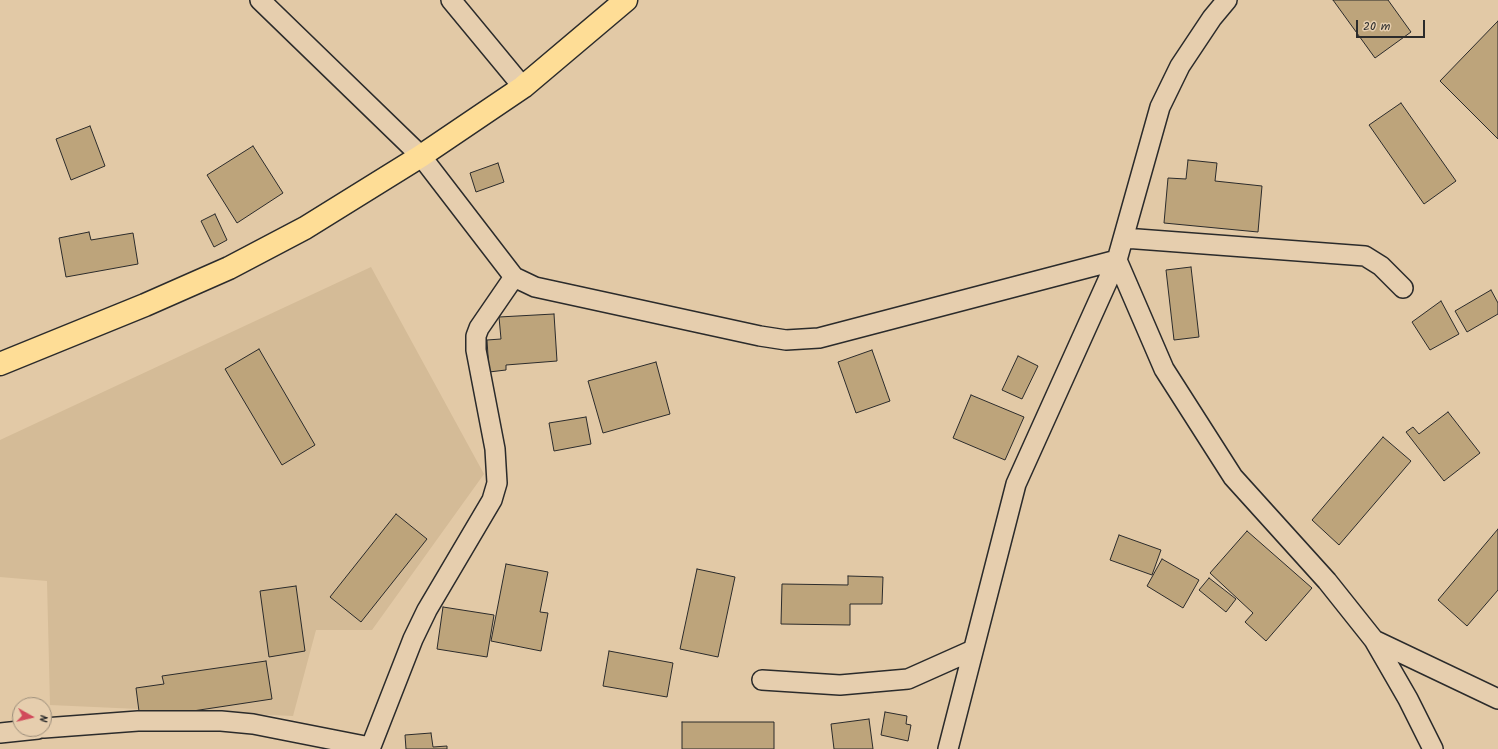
<!DOCTYPE html>
<style>
body{margin:0}
#map{position:relative;width:1498px;height:749px;overflow:hidden;background:#e2c9a6;font-family:Kalam,sans-serif}
canvas{display:block}
.north{position:absolute;left:12px;top:697px;width:40px;height:40px;box-sizing:border-box;background:#e6ceae;border:1px solid #9b8d7a;border-radius:50%;rotate:98deg;font-size:11px;font-weight:700;line-height:16px;text-align:center;color:#2b2b2b}
.north::after{content:'';display:block;margin:auto;width:14px;height:18px;background:#d1495b;clip-path:polygon(50% 0,100% 100%,50% 72%,0 100%)}
.scale{position:absolute;left:1356px;top:20px;width:69px;height:18px;box-sizing:border-box;border:2px solid #2b2b2b;border-top:0;padding-left:5px;font-size:12px;line-height:14px;white-space:nowrap;color:#2b2b2b;-webkit-text-stroke:3px #e6ceae;paint-order:stroke}
</style>
<div id="map">
<canvas width="1498" height="749"></canvas>
<div class="north">N</div>
<div class="scale">20 m</div>
</div>
<script>
const c = document.querySelector('canvas').getContext('2d');
c.lineJoin = 'round';
function fill(path, color) { c.fillStyle = color; c.fill(path, 'evenodd'); }
const shape = rows => new Path2D(rows.map(r => 'M' + r).join(''));
function stroke(path, color, width, dash) { c.strokeStyle = color; c.lineWidth = width; c.lineCap = dash ? 'butt' : 'round'; c.setLineDash(dash || []); c.stroke(path); }
fill(shape([
 [371,267,484,474,372,630,316,630,293,716,50,705,47,581,0,577,0,440]
]), '#d4bb97');
const building = shape([
 [1333,0,1388,0,1411,32,1375,58,1333,0],
 [1498,21,1498,139,1440,81,1498,21],
 [1401,103,1456,181,1424,204,1369,125,1401,103],
 [90,126,105,166,71,180,56,139,90,126],
 [253,146,283,193,237,223,207,175,253,146],
 [1188,160,1217,163,1215,181,1262,186,1258,232,1164,223,1168,178,1186,179,1188,160],
 [498,163,504,182,476,192,470,173,498,163],
 [215,214,227,240,214,247,201,221,215,214],
 [89,232,91,240,133,233,138,264,66,277,59,238,89,232],
 [1191,267,1199,337,1174,340,1166,270,1191,267],
 [1491,290,1498,303,1498,314,1467,332,1455,311,1491,290],
 [1441,301,1459,334,1430,350,1412,322,1441,301],
 [554,314,557,361,506,365,506,370,489,372,487,340,501,339,499,317,554,314],
 [259,349,315,445,282,465,225,369,259,349],
 [872,350,890,401,856,413,838,362,872,350],
 [1018,356,1038,366,1022,399,1002,390,1018,356],
 [656,362,670,414,603,433,588,381,656,362],
 [971,395,1024,417,1005,460,953,438,971,395],
 [1448,412,1480,453,1444,481,1406,432,1413,427,1419,434,1448,412],
 [586,417,591,444,554,451,549,423,586,417],
 [1383,437,1411,461,1339,545,1312,520,1383,437],
 [396,514,427,539,361,622,330,597,396,514],
 [1498,529,1498,590,1467,626,1438,600,1498,529],
 [1247,531,1312,588,1266,641,1245,622,1253,613,1210,573,1247,531],
 [1119,535,1161,550,1152,575,1110,560,1119,535],
 [1162,559,1199,580,1183,608,1147,586,1162,559],
 [506,564,548,572,540,612,548,613,541,651,491,641,506,564],
 [697,569,735,577,718,657,680,649,697,569],
 [848,576,883,577,882,604,850,604,850,625,781,624,782,584,848,585,848,576],
 [1209,578,1236,599,1226,612,1199,590,1209,578],
 [296,586,305,651,269,657,260,591,296,586],
 [443,607,494,615,487,657,437,649,443,607],
 [609,651,673,663,667,697,603,686,609,651],
 [266,661,272,699,140,719,136,688,164,684,162,676,266,661],
 [885,712,907,716,906,724,911,725,908,741,881,735,885,712],
 [869,719,873,749,834,749,831,724,869,719],
 [682,722,774,722,774,749,682,749,682,722],
 [431,733,433,747,447,746,447,749,406,749,405,735,431,733]
]);
fill(building, '#bda47b');
stroke(building, '#2b2b2b', 1);
const minor = shape([
 [260,0,421,156,514,277,535,287,760,336,786,340,819,338,1117,260,1164,369,1233,477,1327,581,1374,640,1408,699,1433,749],
 [451,0,523,87],
 [1124,238,1365,256,1381,266,1403,288],
 [1374,640,1498,699],
 [762,680,840,685,908,679,973,650],
 [44,728,138,721,221,721,253,724,370,747],
 [0,733,38,729],
 [370,749,413,639,427,610,492,500,497,483,495,449,476,350,476,336,479,328,514,277],
 [948,749,1016,484,1117,260,1160,107,1180,66,1212,18,1227,0]
]);
const trunk = shape([
 [0,364,145,305,229,268,305,228,421,156,523,87,626,0]
]);
stroke(minor, '#2b2b2b', 22);
stroke(trunk, '#2b2b2b', 25);
stroke(minor, '#e6ceae', 19);
stroke(trunk, '#fedd96', 22);
</script>
